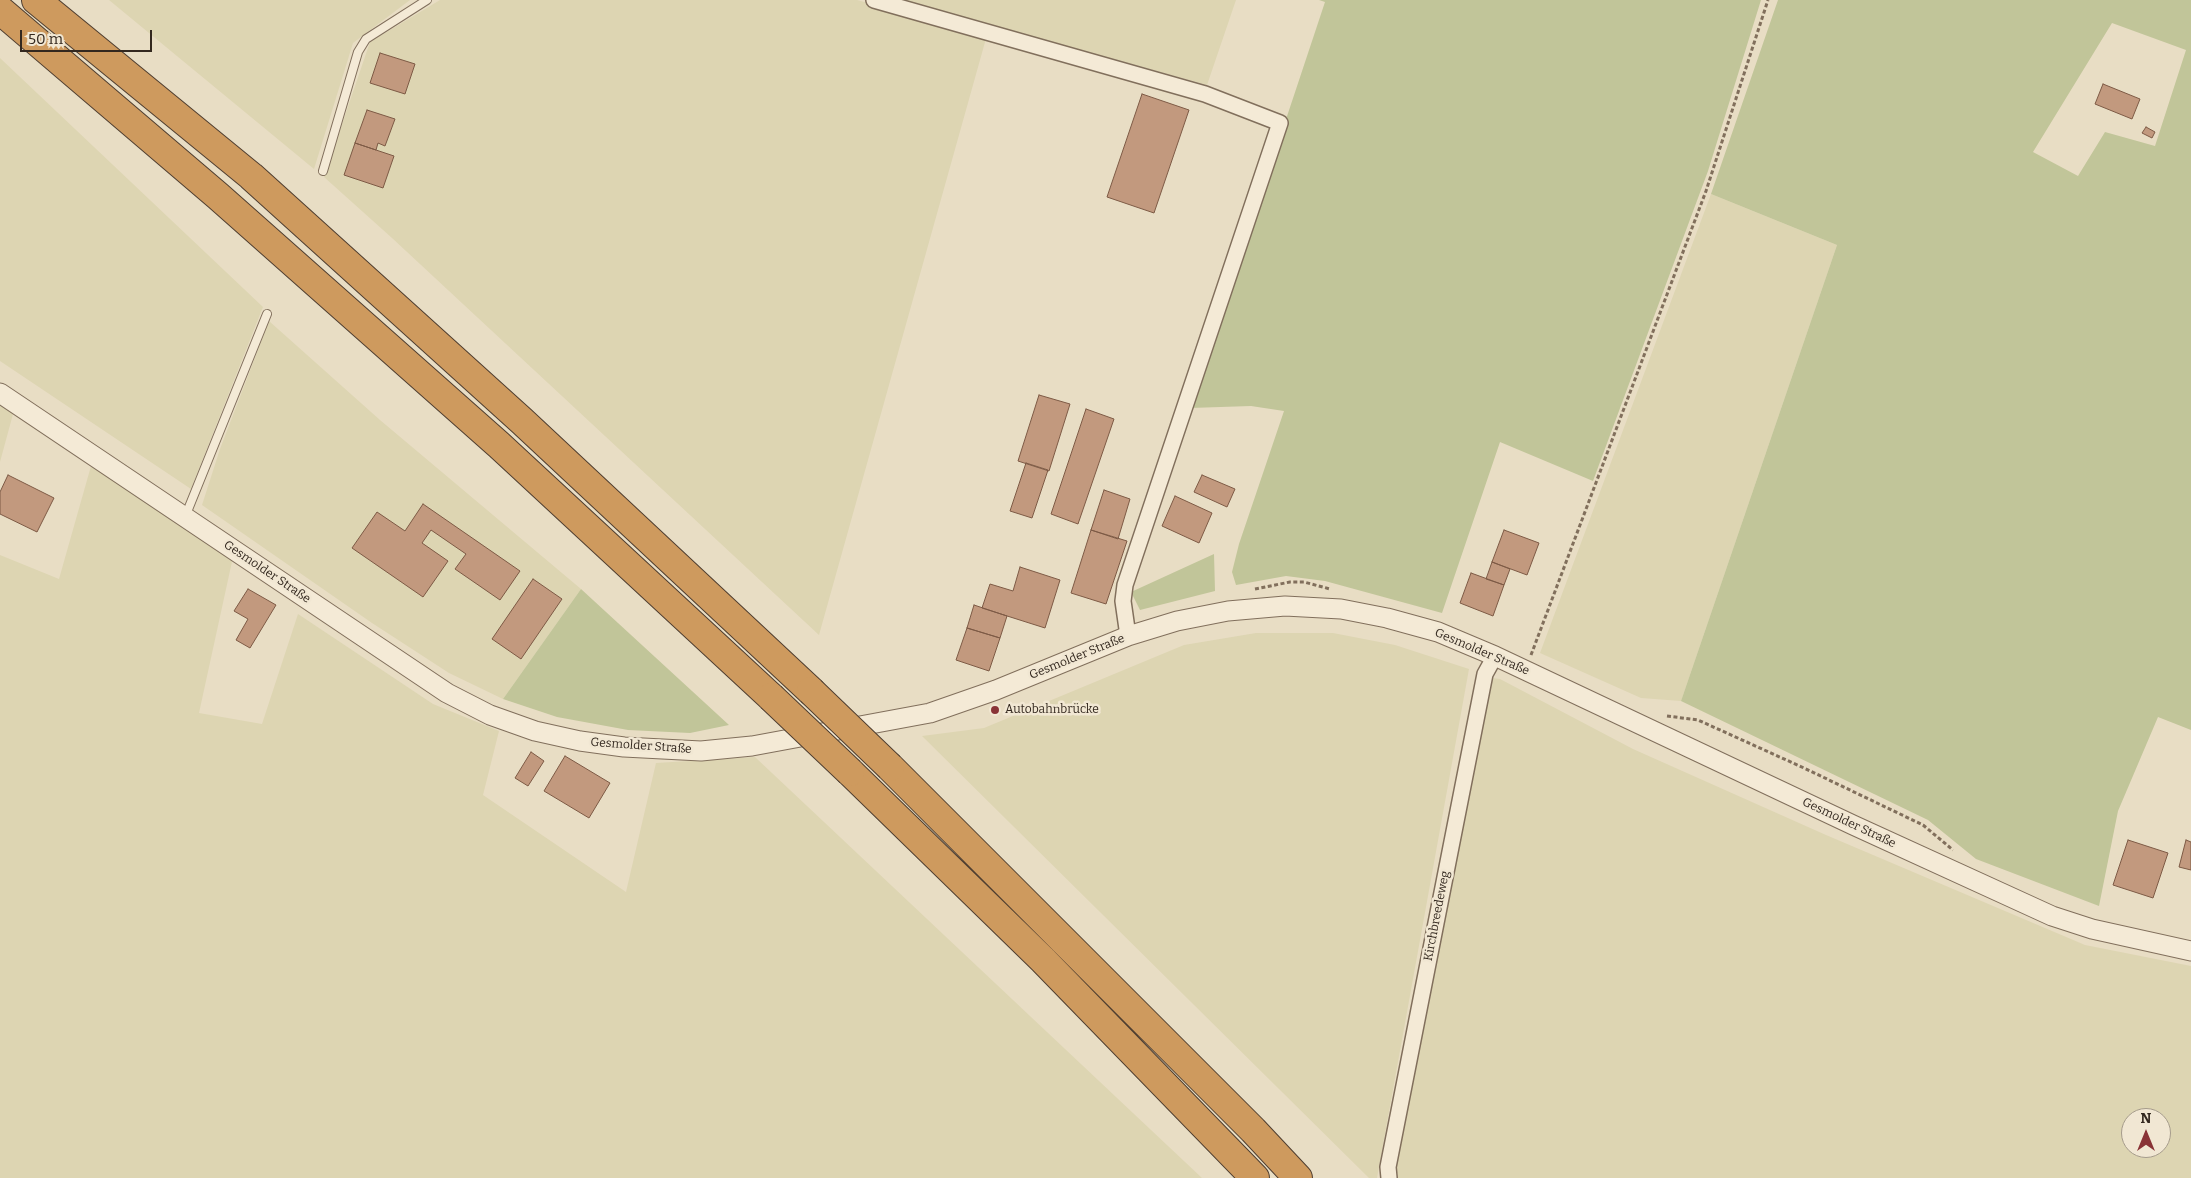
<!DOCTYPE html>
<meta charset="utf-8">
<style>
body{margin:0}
#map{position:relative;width:2191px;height:1178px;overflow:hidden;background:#e8ddc4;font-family:Bitter,serif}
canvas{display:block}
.north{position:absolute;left:2121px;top:1108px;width:50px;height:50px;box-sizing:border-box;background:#f1e7d3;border:1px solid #a59b8b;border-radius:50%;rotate:0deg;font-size:14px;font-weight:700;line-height:20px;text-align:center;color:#33281f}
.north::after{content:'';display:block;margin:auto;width:18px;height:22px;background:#893336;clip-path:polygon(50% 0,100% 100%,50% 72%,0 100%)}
.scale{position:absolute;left:20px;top:30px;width:132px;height:22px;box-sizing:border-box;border:2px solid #33281f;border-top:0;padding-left:6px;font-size:15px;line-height:18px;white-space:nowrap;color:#33281f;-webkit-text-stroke:4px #f1e7d3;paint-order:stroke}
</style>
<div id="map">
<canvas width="2191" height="1178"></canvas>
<div class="north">N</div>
<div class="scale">50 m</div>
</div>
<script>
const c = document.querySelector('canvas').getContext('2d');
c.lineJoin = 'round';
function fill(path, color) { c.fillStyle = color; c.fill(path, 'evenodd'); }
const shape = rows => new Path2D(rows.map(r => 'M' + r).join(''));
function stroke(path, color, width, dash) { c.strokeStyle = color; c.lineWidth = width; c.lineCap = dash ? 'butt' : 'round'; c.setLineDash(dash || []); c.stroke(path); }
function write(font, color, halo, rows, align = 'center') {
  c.font = font + ' Bitter,serif'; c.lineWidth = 5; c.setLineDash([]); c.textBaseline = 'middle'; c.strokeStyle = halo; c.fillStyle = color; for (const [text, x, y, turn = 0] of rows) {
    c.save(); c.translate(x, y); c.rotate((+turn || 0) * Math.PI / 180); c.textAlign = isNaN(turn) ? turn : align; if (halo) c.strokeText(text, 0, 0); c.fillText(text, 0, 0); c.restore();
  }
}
fill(shape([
 [109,0,410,0,353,43,314,169],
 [440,0,857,0,987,35,819,635,392,238,324,177,370,42],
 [899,0,1236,0,1207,85],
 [0,58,263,307,191,489,0,361],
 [1711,194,1837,245,1681,701,1641,698,1540,653],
 [269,321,380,420,581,589,503,699,449,673,372,623,202,505,220,449],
 [0,405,13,414,0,462],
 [91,466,233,557,199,713,262,724,298,614,433,704,499,731,483,795,626,892,656,763,755,757,1202,1178,0,1178,0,555,59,579],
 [1256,633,1333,633,1395,645,1469,669,1377,1178,1369,1178,922,736,984,728,1184,645],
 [1492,678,1500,679,1633,749,1826,835,2085,945,2191,966,2191,1178,1398,1178,1395,1160],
 [2131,1118,2161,1118,2161,1148,2131,1148]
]), '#ddd5b2');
fill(shape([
 [1319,0,1761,0,1708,171,1593,481,1500,442,1442,613,1325,581,1286,576,1236,585,1232,572,1239,544,1284,411,1251,406,1190,408,1325,2],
 [1778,0,2191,0,2191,730,2158,717,2118,811,2099,906,1976,859,1928,820,1681,701,1837,245,1711,194],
 [2112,23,2186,50,2155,146,2105,132,2078,176,2033,152],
 [1214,554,1215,591,1140,610,1131,592],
 [581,589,729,725,690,733,628,730,557,717,503,699]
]), '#c1c599');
const building = shape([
 [380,53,415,64,405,94,370,83,380,53],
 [2103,84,2140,99,2132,119,2095,104,2103,84],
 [1142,94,1189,110,1154,213,1107,197,1142,94],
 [367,110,395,119,385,146,378,143,376,150,355,143,367,110],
 [2146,127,2155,132,2152,138,2142,133,2146,127],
 [355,143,394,156,383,188,344,175,355,143],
 [1039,395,1070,404,1049,471,1018,461,1039,395],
 [1086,409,1114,419,1078,524,1051,514,1086,409],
 [1026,463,1048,470,1032,518,1010,511,1026,463],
 [8,475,54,498,37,532,0,514,0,492,8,475],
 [1202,475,1235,489,1227,507,1194,492,1202,475],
 [1104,490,1130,499,1118,539,1091,530,1104,490],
 [1175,496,1212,513,1199,543,1162,526,1175,496],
 [423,504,520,571,500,600,455,569,466,554,431,530,422,543,448,561,423,597,352,548,377,512,405,531,423,504],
 [1091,530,1127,541,1106,604,1071,593,1091,530],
 [1504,530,1539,543,1527,575,1492,562,1504,530],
 [1492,562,1510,569,1504,585,1486,579,1492,562],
 [1020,567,1060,580,1045,628,982,608,990,584,1013,591,1020,567],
 [1471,573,1504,585,1493,616,1460,603,1471,573],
 [533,579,562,599,521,659,492,639,533,579],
 [248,589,276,605,250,648,236,640,248,619,234,611,248,589],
 [974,605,1007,616,1000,638,967,628,974,605],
 [967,628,1000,638,989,671,956,660,967,628],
 [531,752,544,761,528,786,515,778,531,752],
 [565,756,610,783,589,818,544,791,565,756],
 [2128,840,2168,853,2153,898,2113,885,2128,840],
 [2186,840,2191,842,2191,870,2179,867,2186,840]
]);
fill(building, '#c2997e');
stroke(building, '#7d5a45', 1);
const service = shape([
 [323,171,358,52,366,39,427,0],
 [185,517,267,314]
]);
const minor = shape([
 [874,0,1205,94,1280,123,1125,585,1123,601,1128,636],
 [1389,1178,1388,1167,1485,674,1495,656]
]);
const tertiary = shape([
 [0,393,447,693,490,715,535,731,580,741,624,747,701,751,752,746,930,713,996,690,1128,636,1177,621,1228,611,1285,606,1341,609,1387,618,1438,632,1495,656,1853,825,2052,916,2092,929,2191,951]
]);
const motorway = shape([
 [36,0,251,176,522,421,811,691],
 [0,10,218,196,499,445,771,697],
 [890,767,1253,1130,1298,1178],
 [850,772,1043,960,1255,1178]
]);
stroke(service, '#816f5c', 10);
stroke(minor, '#816f5c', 18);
stroke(tertiary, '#816f5c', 21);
stroke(motorway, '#4f3e30', 30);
stroke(shape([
 [1255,589,1290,582,1304,582,1330,589],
 [1531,655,1706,191,1768,0],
 [1667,716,1698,720,1804,768,1923,825,1953,850]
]), '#816f5c', 3, [4, 2.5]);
stroke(service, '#f4ead6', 8);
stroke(minor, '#f4ead6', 15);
stroke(tertiary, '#f4ead6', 19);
stroke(motorway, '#ce9a5e', 28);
const motorwayBridge = shape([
 [811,691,890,767],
 [771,697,850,772]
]);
stroke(motorwayBridge, '#4f3e30', 30, []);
stroke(motorwayBridge, '#ce9a5e', 28);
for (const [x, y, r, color] of [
 [995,710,5,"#893336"]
]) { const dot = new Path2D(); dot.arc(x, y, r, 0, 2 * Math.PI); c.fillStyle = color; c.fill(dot); stroke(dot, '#f1e7d3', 2); }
write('12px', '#33281f', '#f1e7d3', [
 ["Gesmolder Straße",267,572,34],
 ["Gesmolder Straße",1482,652,23],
 ["Gesmolder Straße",1077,657,-22],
 ["Gesmolder Straße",641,746,4],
 ["Gesmolder Straße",1849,823,25],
 ["Kirchbreedeweg",1437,916,-79]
]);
write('12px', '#33281f', '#f1e7d3', [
 ["Autobahnbrücke",1005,710]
], 'left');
</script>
